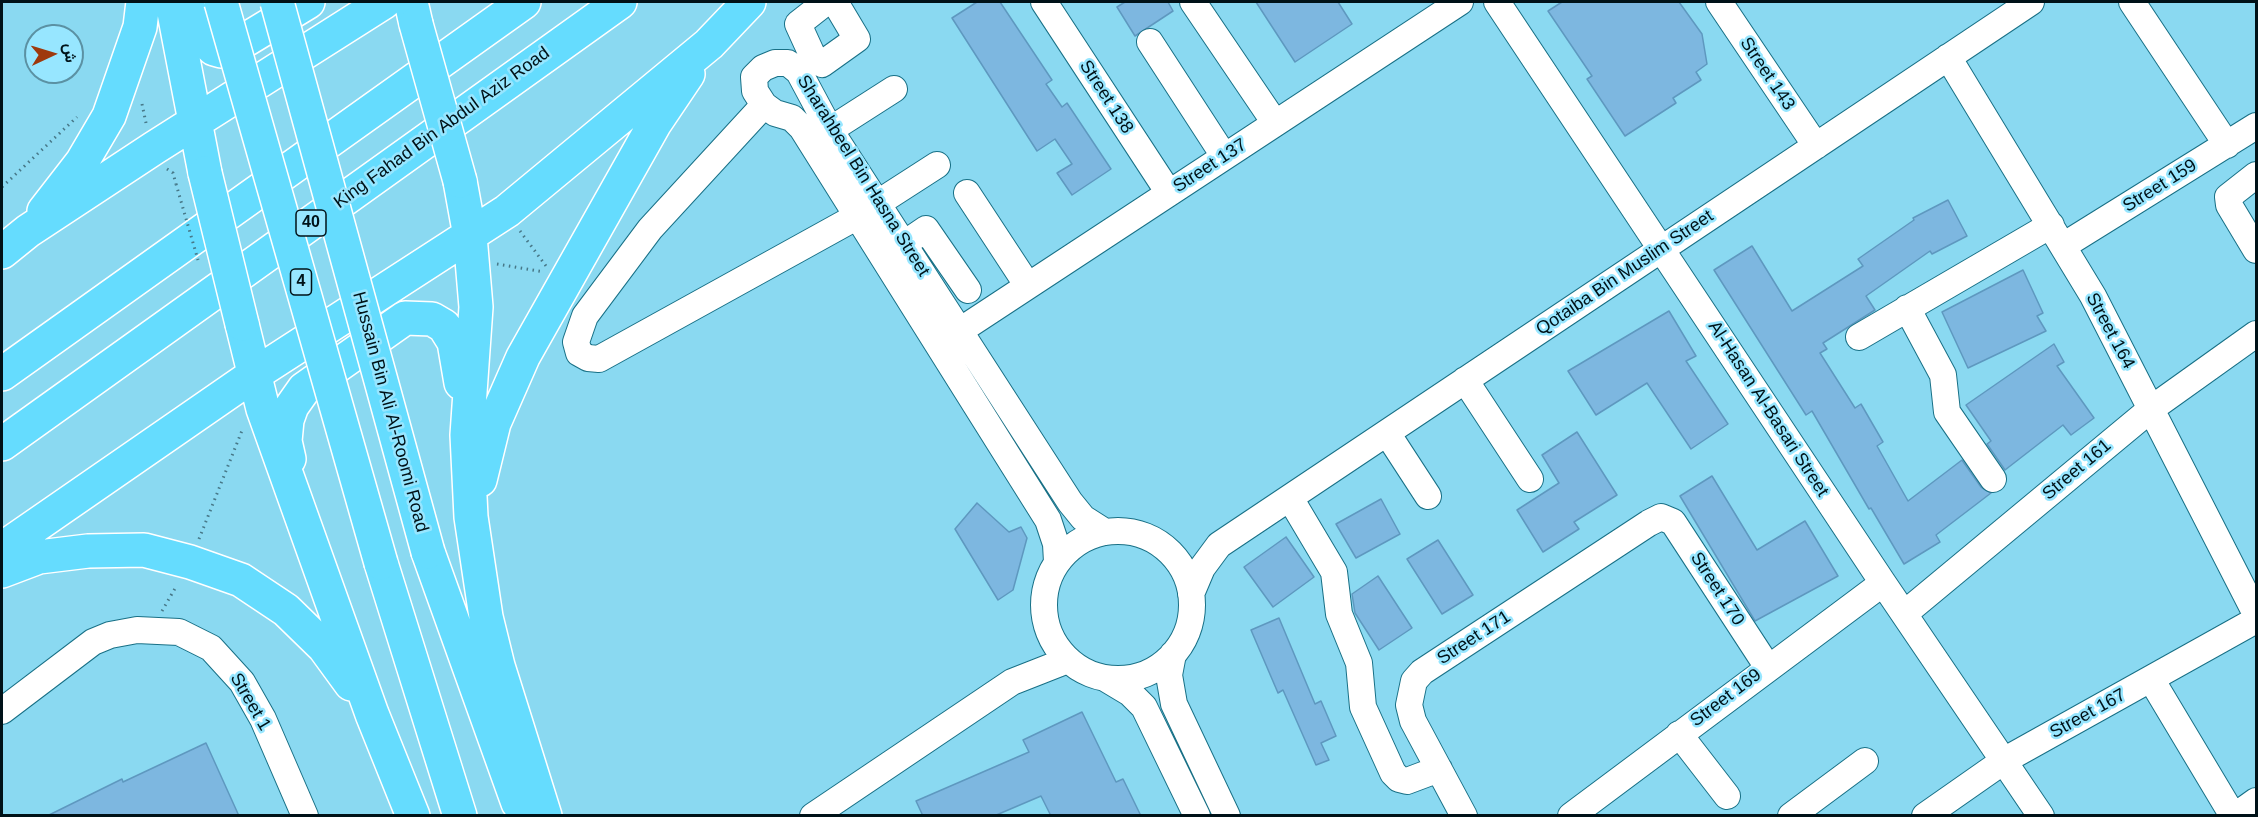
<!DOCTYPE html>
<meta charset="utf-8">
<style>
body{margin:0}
#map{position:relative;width:2258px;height:817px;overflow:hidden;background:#8ad9f1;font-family:Arial,Vazirmatn,sans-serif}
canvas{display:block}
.frame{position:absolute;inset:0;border:3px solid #001218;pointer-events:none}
.north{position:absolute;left:24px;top:24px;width:60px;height:60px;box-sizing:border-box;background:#97e6ff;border:2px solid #5b91a3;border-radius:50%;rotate:86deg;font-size:16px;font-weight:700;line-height:24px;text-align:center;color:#001218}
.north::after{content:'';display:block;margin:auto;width:21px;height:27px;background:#9e390d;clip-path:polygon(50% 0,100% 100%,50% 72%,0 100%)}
</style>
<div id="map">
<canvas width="2258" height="817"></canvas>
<div class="frame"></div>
<div class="north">ش</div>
</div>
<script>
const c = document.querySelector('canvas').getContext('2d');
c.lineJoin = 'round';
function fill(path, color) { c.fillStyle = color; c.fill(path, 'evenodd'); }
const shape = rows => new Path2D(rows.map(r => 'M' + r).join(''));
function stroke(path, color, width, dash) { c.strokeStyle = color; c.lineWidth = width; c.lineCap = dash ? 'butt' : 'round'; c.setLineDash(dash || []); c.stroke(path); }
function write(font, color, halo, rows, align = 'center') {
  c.font = font + ' Arial,sans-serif'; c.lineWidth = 5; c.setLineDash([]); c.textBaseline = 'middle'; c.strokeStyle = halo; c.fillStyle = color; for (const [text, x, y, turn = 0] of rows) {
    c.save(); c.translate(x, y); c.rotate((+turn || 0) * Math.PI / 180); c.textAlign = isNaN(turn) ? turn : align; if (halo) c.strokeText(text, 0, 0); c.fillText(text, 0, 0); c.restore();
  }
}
const building = shape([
 [977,2,1000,2,1052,80,1046,84,1062,107,1067,103,1111,169,1072,195,1057,173,1072,164,1055,139,1037,151,952,18,977,2],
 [1125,2,1168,2,1173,11,1135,36,1117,7,1125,2],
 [1256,2,1338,2,1352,24,1295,62,1256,2],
 [1562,2,1679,2,1702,34,1707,64,1696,72,1701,80,1673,98,1676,103,1625,136,1587,79,1592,76,1548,11,1562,2],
 [1948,200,1967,236,1932,254,1930,251,1866,296,1875,310,1823,343,1827,349,1820,353,1855,408,1861,404,1883,442,1877,446,1908,501,1962,460,1981,487,1991,493,1936,535,1940,542,1904,564,1871,508,1869,509,1812,411,1806,415,1714,270,1752,246,1792,311,1863,266,1858,259,1914,220,1913,218,1948,200],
 [2023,270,2043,313,2037,316,2046,331,1968,368,1942,312,2023,270],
 [1669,311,1696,356,1686,361,1728,424,1691,449,1647,383,1596,415,1568,371,1669,311],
 [2054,344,2064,362,2057,366,2094,418,2071,435,2063,425,2005,470,1987,444,1991,441,1966,405,2054,344],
 [1577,432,1617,495,1574,522,1579,529,1543,552,1517,510,1559,483,1542,455,1577,432],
 [1712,476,1757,550,1805,521,1838,576,1755,621,1680,496,1712,476],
 [1381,499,1400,534,1356,558,1336,524,1381,499],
 [977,503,1009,532,1021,527,1027,538,1013,590,998,600,955,529,977,503],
 [1286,537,1314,577,1273,607,1244,567,1286,537],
 [1438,540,1473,595,1442,614,1407,559,1438,540],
 [1378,576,1412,628,1379,650,1355,613,1352,594,1378,576],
 [1279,618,1315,704,1321,701,1336,736,1321,743,1329,760,1316,765,1283,690,1278,693,1251,630,1279,618],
 [1082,712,1116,782,1123,779,1141,816,1051,816,1041,796,994,816,923,816,916,801,1029,752,1023,740,1082,712],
 [206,743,239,816,47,816,122,779,123,782,206,743]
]);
fill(building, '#7db7e0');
stroke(building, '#5e98bf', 1.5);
const minor = shape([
 [826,2,798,24,814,59,822,64,857,39,835,2],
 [1044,2,1169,193],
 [1193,2,1275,123],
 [1497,2,1883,583,2041,816],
 [1719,2,1816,146],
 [2132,2,2227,145],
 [1150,42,1224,156],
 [1948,57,2093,296,2256,614],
 [764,105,650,229,585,316,576,342,579,353,588,358,599,359,856,217],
 [830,130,894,89],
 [2256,175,2228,197,2229,205,2256,250],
 [967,193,1028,286],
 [878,203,937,165],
 [904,244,926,229,968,290],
 [2063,246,2256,126],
 [1907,308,1943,375,1947,412,1993,479],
 [961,330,1460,2],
 [1859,337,2051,225],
 [1465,380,1530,479],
 [1387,433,1428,496],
 [1290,498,1334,572,1339,614,1359,663,1363,707,1393,773,1399,779,1407,781,1439,769],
 '1044 605a74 74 0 1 1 148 0a74 74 0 1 1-148 0Z',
 [1057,562,1056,544,1048,520,802,128,792,118,775,113,764,105,755,91,754,77,763,68,775,63,788,63,799,72,830,130,1070,502,1083,518,1105,532],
 [1191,594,1202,568,1219,545,2031,2],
 [1904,614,2151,409,2256,334],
 [1173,654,1169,675,1174,704,1227,816],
 [1105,678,1130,693,1144,707,1197,816],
 [2151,679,2233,816],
 [2,711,93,642,110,635,137,630,179,632,211,648,242,682,263,719,305,816],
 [1679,734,1727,796],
 [813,816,1012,682,1068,660],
 [1464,816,1413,721,1409,705,1414,681,1422,672,1649,523,1661,517,1673,522,1767,666],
 [1571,816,1883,583],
 [1791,816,1865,761],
 [1925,816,2005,760,2256,620],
 [2235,816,2256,801]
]);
const highway = shape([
 [172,2,205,173],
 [187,2,193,22,202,38,214,49,221,51,229,50,308,2],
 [411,2,416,24],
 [460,181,470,236,476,307,467,435,471,517,486,617,498,666,545,816],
 [44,211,82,162,109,116,140,27,143,2],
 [2,252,28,231,154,148,384,2],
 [242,324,263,409,372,714,413,816],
 [2,374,524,2],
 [2,444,620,2],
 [289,459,285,441,287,420,292,406,304,389,405,318,432,319,444,326,454,342,461,383],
 [480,480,494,423,523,357,655,123,688,74],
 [2,549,255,374,507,211,709,44,749,2],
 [428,552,518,803],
 [381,563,460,816],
 [2,571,39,557,88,551,144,550,190,562,241,580,286,610,324,647,351,684]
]);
stroke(minor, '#187086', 28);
stroke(highway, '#fff', 36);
stroke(shape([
 [142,104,146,123],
 [167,169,173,173,176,184],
 [2,187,77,117],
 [520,231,546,266],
 [497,264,544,272],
 [199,539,243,428],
 [162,611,177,585]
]), '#477888', 3, [1.5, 4.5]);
stroke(minor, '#fff', 26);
stroke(highway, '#65dcfe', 33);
const highwayBridge = shape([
 [221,2,381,563],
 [277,2,428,552],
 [416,24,460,181],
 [205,173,242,324]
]);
stroke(highwayBridge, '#fff', 36, []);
stroke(shape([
 [176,184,198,260]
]), '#477888', 3, [1.5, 4.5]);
stroke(highwayBridge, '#65dcfe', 33);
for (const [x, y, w] of [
 [311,223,30],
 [301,282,21]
]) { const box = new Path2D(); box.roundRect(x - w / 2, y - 13, w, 26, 4.5); c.fillStyle = '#97e6ff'; c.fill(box); stroke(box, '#001218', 1.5); }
write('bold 16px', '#001218', null, [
 ["40",311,223],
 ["4",301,282]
]);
write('18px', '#001218', '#97e6ff', [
 ["Street 143",1767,74,56],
 ["Street 138",1106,97,57],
 ["King Fahad Bin Abdul Aziz Road",442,128,-36],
 ["Street 137",1210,166,-33],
 ["Sharahbeel Bin Hasna Street",863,176,58],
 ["Street 159",2160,186,-32],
 ["Qotaiba Bin Muslim Street",1625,273,-34],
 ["Street 164",2110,331,62],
 ["Al-Hasan Al-Basari Street",1768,409,57],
 ["Hussain Bin Ali Al-Roomi Road",390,412,75],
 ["Street 161",2077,470,-40],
 ["Street 170",1717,589,57],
 ["Street 171",1474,638,-33],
 ["Street 169",1726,698,-37],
 ["Street 1",250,702,60],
 ["Street 167",2088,714,-29]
]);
</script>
